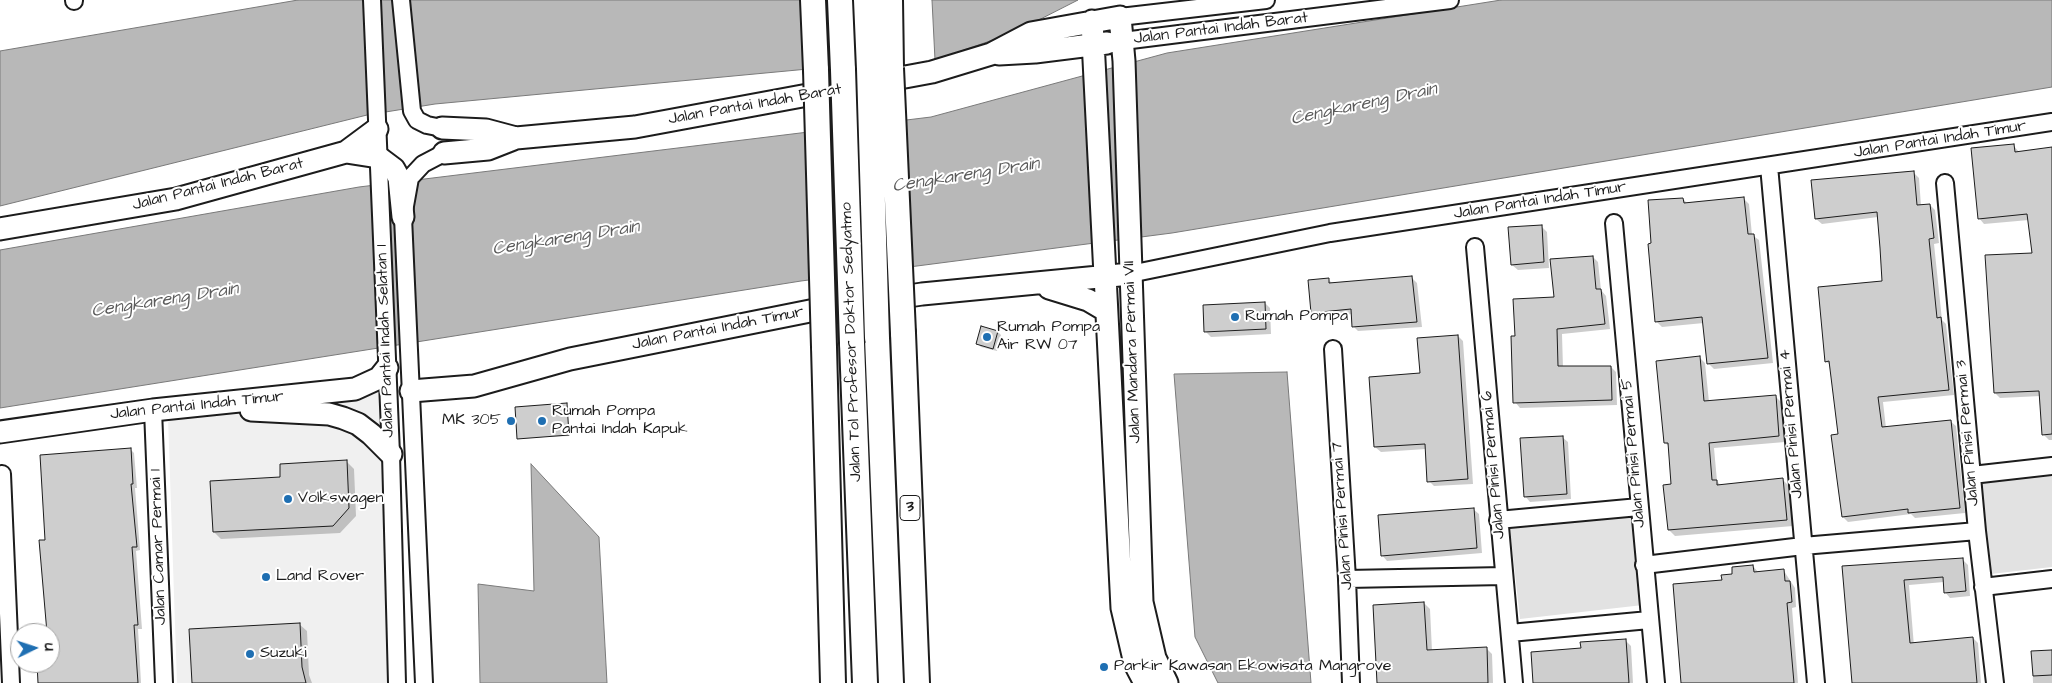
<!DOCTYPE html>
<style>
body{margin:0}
#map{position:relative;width:2052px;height:683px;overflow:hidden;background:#fff;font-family:"Architects Daughter",sans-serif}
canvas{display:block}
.north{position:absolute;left:10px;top:623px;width:50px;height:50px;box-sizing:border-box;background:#fff;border:1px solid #a4a4a4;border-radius:50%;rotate:86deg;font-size:14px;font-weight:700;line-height:20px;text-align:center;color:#1c1c1c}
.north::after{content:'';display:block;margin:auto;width:18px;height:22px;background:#1f6fb2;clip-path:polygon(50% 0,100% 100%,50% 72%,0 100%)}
</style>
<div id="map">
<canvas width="2052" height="683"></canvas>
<div class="north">U</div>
</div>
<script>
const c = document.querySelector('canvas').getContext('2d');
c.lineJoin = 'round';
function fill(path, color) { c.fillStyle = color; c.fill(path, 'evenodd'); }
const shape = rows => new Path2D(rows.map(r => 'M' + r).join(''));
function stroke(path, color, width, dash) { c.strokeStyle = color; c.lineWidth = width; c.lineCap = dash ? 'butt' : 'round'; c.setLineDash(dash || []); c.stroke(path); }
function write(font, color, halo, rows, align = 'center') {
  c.font = font + ' "Architects Daughter",sans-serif'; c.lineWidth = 4; c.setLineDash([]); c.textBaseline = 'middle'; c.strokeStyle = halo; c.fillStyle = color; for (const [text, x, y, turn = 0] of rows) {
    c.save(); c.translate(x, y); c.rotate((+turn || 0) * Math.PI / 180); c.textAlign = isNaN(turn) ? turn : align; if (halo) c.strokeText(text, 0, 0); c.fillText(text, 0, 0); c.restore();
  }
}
fill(shape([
 [388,370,401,683,177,683,168,417]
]), '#f0f0f0');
fill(shape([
 [2052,474,2052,567,1991,574,1980,482],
 [1633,514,1643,605,1520,619,1510,528]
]), '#e2e2e2');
const water = shape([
 [298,0,805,0,808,69,435,104,367,115,0,206,0,51,298,0],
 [932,0,1078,0,1013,33,935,60,932,0],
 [1501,0,2052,0,2052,87,1172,233,801,281,0,408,0,250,359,187,931,117,1167,53,1501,0],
 [1287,372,1311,683,1218,683,1195,637,1174,374,1287,372],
 [531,464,599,537,607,683,480,683,478,584,534,591,531,464]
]);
fill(water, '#b8b8b8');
stroke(water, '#7a7a7a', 1);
fill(shape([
 [2013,145,2019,152,2052,148,2052,440,2049,440,2043,434,2041,396,2000,398,1995,393,2033,254,2029,220,1984,224,1979,218],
 [1913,172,1919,178,1921,206,1930,205,1935,210,1939,243,1934,244,1942,320,1946,324,1954,395,1883,402,1886,428,1950,421,1956,426,1965,513,1915,518,1911,514,1848,522,1843,517,1833,436,1839,435,1831,366,1826,361,1883,282,1878,217,1822,224,1816,219],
 [1683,199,1688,204,1744,199,1749,204,1752,235,1759,240,1773,363,1714,369,1709,364,1704,323,1662,327,1656,321,1652,244],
 [1541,226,1547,232,1549,268,1518,270,1512,265],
 [1593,257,1598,262,1601,290,1606,296,1610,329,1562,334,1563,368,1611,367,1616,372,1617,405,1520,408,1515,402,1516,337],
 [1412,278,1417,283,1422,327,1358,331,1353,326,1353,314,1317,318,1312,312,1328,279,1333,284],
 [1265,303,1270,308,1271,334,1211,337,1205,331],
 [998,332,1001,335,997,351,981,347,977,343],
 [1458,336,1463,341,1473,484,1434,486,1429,481,1426,449,1381,452,1375,447,1421,375],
 [1699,357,1705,363,1709,402,1775,396,1781,402,1785,442,1714,448,1717,481,1721,486,1782,479,1788,485,1793,526,1675,536,1669,530,1673,485,1670,447,1665,443],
 [566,405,570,436,518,438],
 [1562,437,1568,442,1571,499,1530,502,1525,496],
 [130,449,134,453,137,488,135,488,140,550,136,551,142,629,138,629,141,683,39,683,38,663,50,663,50,633,36,633,36,627,48,626,46,541],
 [346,461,354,469,356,516,340,533,221,539,214,532,282,478],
 [1473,509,1479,514,1482,553,1387,561,1382,555],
 [1962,559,1968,565,1970,596,1950,598,1945,592,1944,582,1909,585,1917,683,1854,683,1844,567],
 [1753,566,1758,572,1784,571,1795,588,1796,607,1792,608,1798,683,1682,683,1723,581],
 [1424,603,1430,609,1432,651,1486,648,1492,654,1493,683,1379,683],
 [299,624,307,631,309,675,312,683,193,683],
 [1973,638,1978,643,1981,683,1936,683],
 [1625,640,1631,646,1633,683,1534,683,1582,650],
 [2052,651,2052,683,2033,683,2032,652]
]), '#0003');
const building = shape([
 [2014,144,2015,152,2052,147,2052,434,2042,435,2039,391,1994,393,1985,255,2032,253,2027,214,1978,219,1971,148,2014,144],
 [1914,171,1917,205,1930,204,1934,238,1929,239,1937,318,1941,317,1949,390,1878,397,1882,427,1951,420,1960,508,1908,513,1908,509,1842,517,1831,435,1838,434,1829,361,1825,362,1818,287,1882,281,1880,248,1877,212,1815,219,1811,180,1914,171],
 [1744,197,1748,234,1754,234,1768,358,1707,364,1702,317,1655,322,1648,244,1651,243,1648,200,1683,198,1684,203,1744,197],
 [1542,225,1544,262,1511,265,1508,227,1542,225],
 [1593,256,1596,289,1601,289,1605,324,1557,329,1558,366,1611,366,1612,400,1513,403,1511,336,1515,336,1513,299,1554,297,1550,259,1593,256],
 [1412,276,1417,322,1352,327,1351,309,1311,313,1308,280,1329,278,1329,283,1412,276],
 [1265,302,1266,329,1204,332,1203,305,1265,302],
 [981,326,998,331,993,349,976,344,981,326],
 [1458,335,1468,479,1427,482,1425,444,1374,447,1369,377,1420,373,1417,338,1458,335],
 [1700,356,1704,401,1776,395,1779,436,1709,443,1712,480,1717,480,1717,485,1783,478,1787,520,1668,530,1663,485,1671,484,1668,443,1664,443,1656,361,1700,356],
 [567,403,569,435,517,439,515,407,567,403],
 [1563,436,1567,494,1524,497,1520,438,1563,436],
 [131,448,133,484,131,484,137,547,132,547,138,625,134,625,138,683,38,683,37,663,50,663,50,633,47,633,39,540,45,540,40,455,131,448],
 [347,460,349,508,333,526,213,532,210,481,280,477,280,464,347,460],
 [1474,508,1477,548,1381,556,1378,515,1474,508],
 [1963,558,1966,591,1944,593,1943,577,1904,580,1910,643,1973,637,1977,683,1852,683,1842,566,1963,558],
 [1753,565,1754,572,1784,569,1785,581,1790,581,1792,602,1787,603,1794,683,1681,683,1673,584,1722,580,1721,575,1732,574,1732,567,1753,565],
 [1424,602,1427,650,1487,647,1488,683,1377,683,1373,605,1424,602],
 [300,623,302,667,306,683,192,683,189,629,300,623],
 [1626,639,1629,683,1533,683,1531,652,1581,648,1580,642,1626,639],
 [2052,650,2052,675,2033,676,2031,651,2052,650]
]);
fill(building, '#cecece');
stroke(building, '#1c1c1c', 1);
const minor = shape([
 [74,0,74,1],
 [372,0,391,454,397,683],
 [401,0,412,111,417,120,427,125,442,128],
 [1120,17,1266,0],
 [1123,41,1450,0],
 [1769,166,1816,683],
 [1945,183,1977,531,1995,683],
 [1614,223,1656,683],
 [1475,247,1514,683],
 [1130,274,1330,233,2052,122],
 [1333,349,1347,579,1351,683],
 [153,410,164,683],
 [2,474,11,683],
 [1972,475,2052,466],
 [1498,520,1639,507],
 [1644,565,1803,546,1977,531],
 [1347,579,1504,576],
 [1983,587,2052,579],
 [1510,633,1649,620],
 [424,683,403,217,410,178,423,164,444,153]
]);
const major = shape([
 [1092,21,1122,608,1135,664,1145,683],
 [999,54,1035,52,1107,43],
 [442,128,486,130,516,138,635,127,932,72,991,54,1031,33,1120,17,1124,61,1142,602,1155,658,1167,683],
 [346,152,377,129],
 [444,153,488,149,516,138],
 [0,229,176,199,346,152,378,157,394,169,399,178,403,217],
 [1049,288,1088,300,1105,310],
 [411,391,474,386,570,359,815,310,922,294,1130,274],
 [251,410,329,414,343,418,358,424,371,434,391,454],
 [0,432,153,410,355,389,379,378,387,368]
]);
const highway = shape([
 [813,0,816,70],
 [840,0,843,70],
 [866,0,869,69],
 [890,0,891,68],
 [903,333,917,683],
 [877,338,891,683],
 [852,343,865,683],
 [824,347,833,683]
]);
stroke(minor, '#1c1c1c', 20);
stroke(major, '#1c1c1c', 25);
stroke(highway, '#1c1c1c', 28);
stroke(minor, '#fff', 16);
stroke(major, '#fff', 21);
stroke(highway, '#fff', 24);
const highwayBridge = shape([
 [891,68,903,333],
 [869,69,877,338],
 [816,70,824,347],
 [843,70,852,343]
]);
stroke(highwayBridge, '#1c1c1c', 28, []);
stroke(highwayBridge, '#fff', 24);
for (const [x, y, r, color] of [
 [1235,317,5,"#1f6fb2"],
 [987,337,5,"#1f6fb2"],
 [511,421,5,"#1f6fb2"],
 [542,421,5,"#1f6fb2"],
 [288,499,5,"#1f6fb2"],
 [266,577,5,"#1f6fb2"],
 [250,654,5,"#1f6fb2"],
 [1104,667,5,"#1f6fb2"]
]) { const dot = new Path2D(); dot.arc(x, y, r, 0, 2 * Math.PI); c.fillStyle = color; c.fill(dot); stroke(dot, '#fff', 2); }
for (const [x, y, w] of [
 [910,508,20]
]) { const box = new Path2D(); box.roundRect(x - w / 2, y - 12.5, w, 25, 4); c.fillStyle = '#fff'; c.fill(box); stroke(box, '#1c1c1c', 1); }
write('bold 15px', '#1c1c1c', null, [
 ["3",910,508]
]);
write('16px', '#1c1c1c', '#fff', [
 ["Jalan Pantai Indah Barat",1221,29,-7],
 ["Jalan Pantai Indah Barat",755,105,-10],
 ["Jalan Pantai Indah Timur",1940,140,-9],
 ["Jalan Pantai Indah Barat",218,185,-14],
 ["Jalan Pantai Indah Timur",1540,201,-9],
 ["Jalan Pantai Indah Timur",718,329,-11],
 ["Jalan Pantai Indah Selatan 1",386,341,-92],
 ["Jalan Tol Profesor Doktor Sedyatmo",852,342,-92],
 ["Jalan Mandara Permai VII",1133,352,-92],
 ["Jalan Pantai Indah Timur",197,406,-6],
 ["Jalan Pinisi Permai 4",1792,424,-95],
 ["Jalan Pinisi Permai 3",1968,433,-95],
 ["Jalan Pinisi Permai 5",1634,453,-95],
 ["Jalan Pinisi Permai 6",1494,465,-95],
 ["Jalan Pinisi Permai 7",1343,516,-94],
 ["Jalan Camar Permai 1",159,547,-92]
]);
write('16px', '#1c1c1c', '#fff', [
 ["Rumah Pompa",1245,317],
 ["Rumah Pompa",997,328],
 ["Air RW 07",997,346],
 ["Rumah Pompa",552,412],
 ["Pantai Indah Kapuk",552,430],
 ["MK 305",501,421,"right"],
 ["Volkswagen",298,499],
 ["Land Rover",276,577],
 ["Suzuki",260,654],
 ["Parkir Kawasan Ekowisata Mangrove",1114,667]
], 'left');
write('italic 18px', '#5a5a5a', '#fff', [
 ["Cengkareng Drain",1364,105,-12],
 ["Cengkareng Drain",966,176,-9],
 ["Cengkareng Drain",566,239,-9],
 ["Cengkareng Drain",165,301,-9]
]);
</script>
